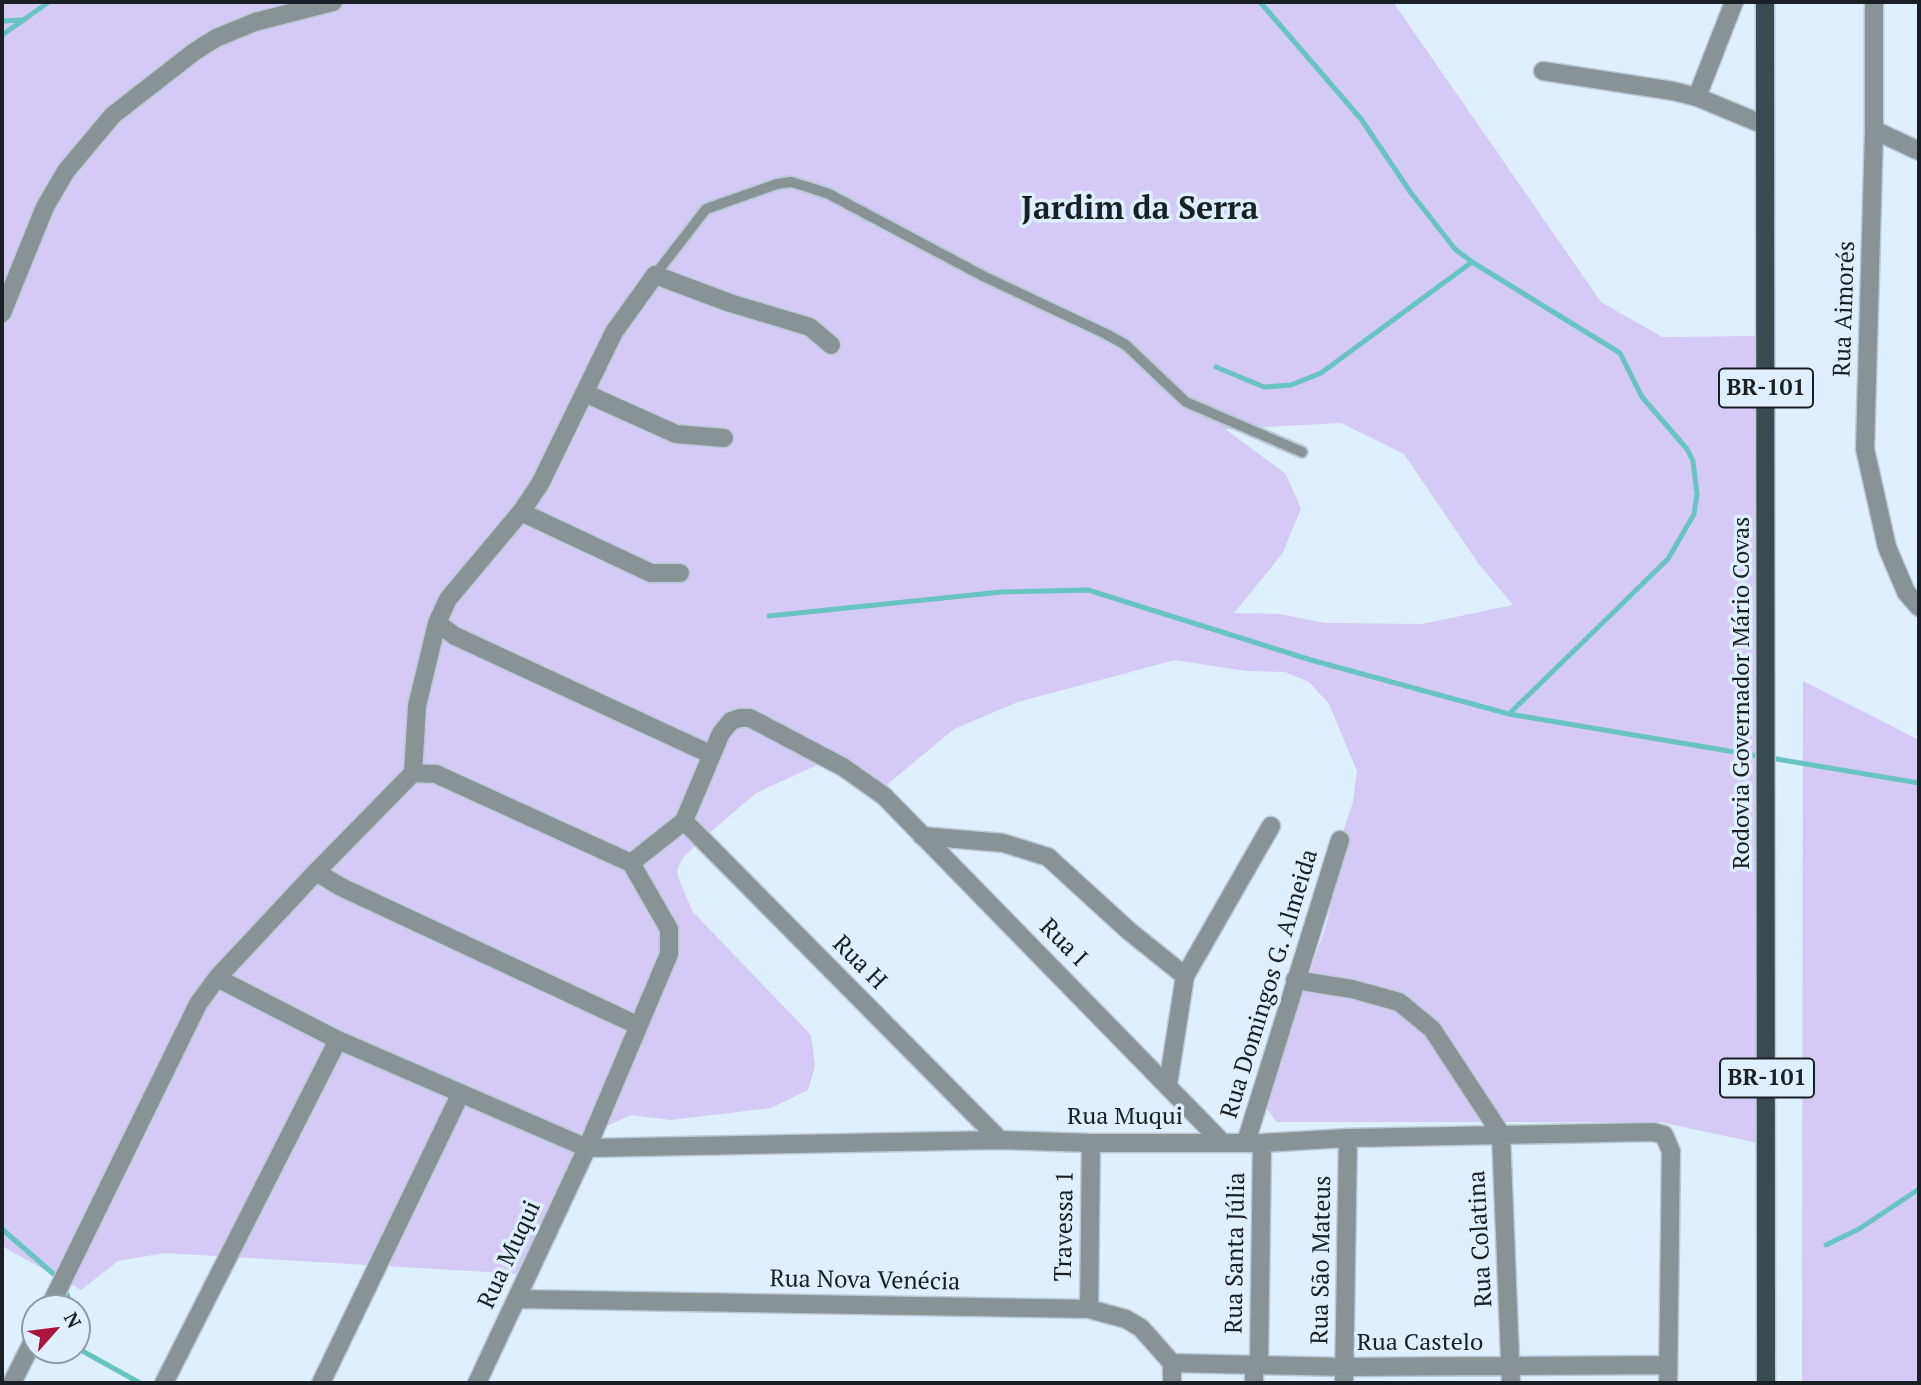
<!DOCTYPE html>
<meta charset="utf-8">
<style>
body{margin:0}
#map{position:relative;width:1921px;height:1385px;overflow:hidden;background:#deefff;font-family:"PT Serif",serif}
canvas{display:block}
.frame{position:absolute;inset:0;border:4px solid #191f25;pointer-events:none}
.north{position:absolute;left:21px;top:1294px;width:70px;height:70px;box-sizing:border-box;background:#deefff;border:2px solid #8f9ca8;border-radius:50%;rotate:62deg;font-size:19px;font-weight:700;line-height:28px;text-align:center;color:#191f25}
.north::after{content:'';display:block;margin:auto;width:24px;height:32px;background:#ab153b;clip-path:polygon(50% 0,100% 100%,50% 72%,0 100%)}
</style>
<div id="map">
<canvas width="1921" height="1385"></canvas>
<div class="frame"></div>
<div class="north">N</div>
</div>
<script>
const c = document.querySelector('canvas').getContext('2d');
c.lineJoin = 'round';
function fill(path, color) { c.fillStyle = color; c.fill(path, 'evenodd'); }
const shape = rows => new Path2D(rows.map(r => 'M' + r).join(''));
function stroke(path, color, width, dash) { c.strokeStyle = color; c.lineWidth = width; c.lineCap = dash ? 'butt' : 'round'; c.setLineDash(dash || []); c.stroke(path); }
function write(font, color, halo, rows, align = 'center') {
  c.font = font + ' "PT Serif",serif'; c.lineWidth = 7; c.setLineDash([]); c.textBaseline = 'middle'; c.strokeStyle = halo; c.fillStyle = color; for (const [text, x, y, turn = 0] of rows) {
    c.save(); c.translate(x, y); c.rotate((+turn || 0) * Math.PI / 180); c.textAlign = isNaN(turn) ? turn : align; if (halo) c.strokeText(text, 0, 0); c.fillText(text, 0, 0); c.restore();
  }
}
fill(shape([
 [2,2,1393,2,1601,302,1662,337,1759,336,1758,1143,1660,1122,1276,1122,1266,1107,1281,1050,1326,926,1341,860,1342,835,1353,802,1357,771,1329,704,1309,682,1285,672,1246,671,1175,660,1018,702,954,729,883,788,847,764,817,765,756,793,700,841,682,859,677,871,680,882,693,912,811,1035,815,1066,808,1090,771,1108,671,1120,631,1115,600,1129,521,1274,164,1253,118,1261,81,1290,2,1246],
 [1341,423,1404,454,1478,563,1513,605,1422,624,1325,623,1280,614,1234,613,1282,554,1301,509,1286,474,1225,429],
 [1803,681,1919,740,1919,1383,1802,1383]
]), '#d5c9f5');
stroke(shape([
 [1260,2,1361,119,1411,193,1455,249,1472,262,1620,353,1642,397,1687,449,1693,461,1697,494,1694,514,1668,559,1509,714],
 [2,21,21,20],
 [2,35,49,2],
 [1216,367,1264,387,1291,385,1321,373,1472,262],
 [769,616,1001,592,1088,590,1311,660,1509,714,1919,783],
 [2,1229,57,1277,64,1286,72,1308],
 [1826,1245,1859,1229,1919,1189],
 [77,1348,140,1383]
]), '#67c4c3', 5);
const service = shape([
 [655,275,706,209,777,184,791,182,808,187,829,194,983,276,1106,334,1126,345,1186,402,1302,452]
]);
const minor = shape([
 [1874,2,1874,130,1865,449,1887,547,1906,592,1919,607],
 [1543,71,1673,91,1697,97,1764,125],
 [1697,97,1734,2],
 [1874,130,1919,151],
 [2,313,45,207,66,171,113,115,194,52,216,38,255,22,333,2],
 [587,394,676,434,724,438],
 [521,512,651,573,680,573],
 [712,755,455,636,437,623,448,599,521,512,540,484,614,332,655,275,730,303,810,327,831,345],
 [413,773,417,706,437,623],
 [684,821,1000,1140],
 [922,836,1003,843,1048,857,1129,931,1185,976],
 [631,863,436,774,413,773,316,872,341,887,637,1025],
 [217,978,316,872],
 [1295,980,1352,989,1399,1002,1432,1029,1501,1134,1511,1383],
 [1168,1084,1185,976,1271,826],
 [1246,1142,1340,840],
 [517,1299,1089,1309,1126,1319,1141,1328,1172,1363,1172,1383],
 [49,1308,198,1004,217,978,338,1040,587,1148,1000,1140,1091,1143,1262,1143,1348,1138,1653,1132,1664,1135,1671,1151,1668,1383],
 [1089,1309,1091,1143],
 [1172,1363,1344,1367,1667,1365],
 [1259,1364,1262,1143],
 [12,1383,35,1337],
 [164,1383,338,1040],
 [321,1383,460,1095],
 [477,1383,587,1148,669,954,669,929,631,863,684,821,721,733,731,721,740,718,750,718,843,767,884,796,1221,1141],
 [1254,1383,1254,1364],
 [1344,1383,1348,1138]
]);
const primary = shape([
 [1765,2,1766,1383]
]);
stroke(service, '#bbcad8', 14);
stroke(minor, '#bbcad8', 21);
stroke(primary, '#bbcad8', 21);
stroke(service, '#899396', 10);
stroke(minor, '#899396', 18);
stroke(primary, '#3a4b50', 18);
for (const [x, y, w] of [
 [1766,388,94],
 [1767,1078,94]
]) { const box = new Path2D(); box.roundRect(x - w / 2, y - 19.5, w, 39, 5); c.fillStyle = '#deefff'; c.fill(box); stroke(box, '#191f25', 2); }
write('bold 23px', '#191f25', null, [
 ["BR-101",1766,388],
 ["BR-101",1767,1078]
]);
write('24px', '#191f25', '#deefff', [
 ["Rua Aimorés",1845,309,-88],
 ["Rodovia Governador Mário Covas",1742,693,-90],
 ["Rua I",1063,943,45],
 ["Rua H",859,963,45],
 ["Rua Domingos G. Almeida",1270,984,-73],
 ["Rua Muqui",1125,1117],
 ["Travessa 1",1065,1226,-89],
 ["Rua Colatina",1481,1239,-93],
 ["Rua Santa Júlia",1236,1253,-89],
 ["Rua Muqui",510,1255,-65],
 ["Rua São Mateus",1322,1260,-89],
 ["Rua Nova Venécia",865,1281,1],
 ["Rua Castelo",1420,1343]
]);
write('bold 32px', '#191f25', '#deefff', [
 ["Jardim da Serra",1140,210]
]);
</script>
